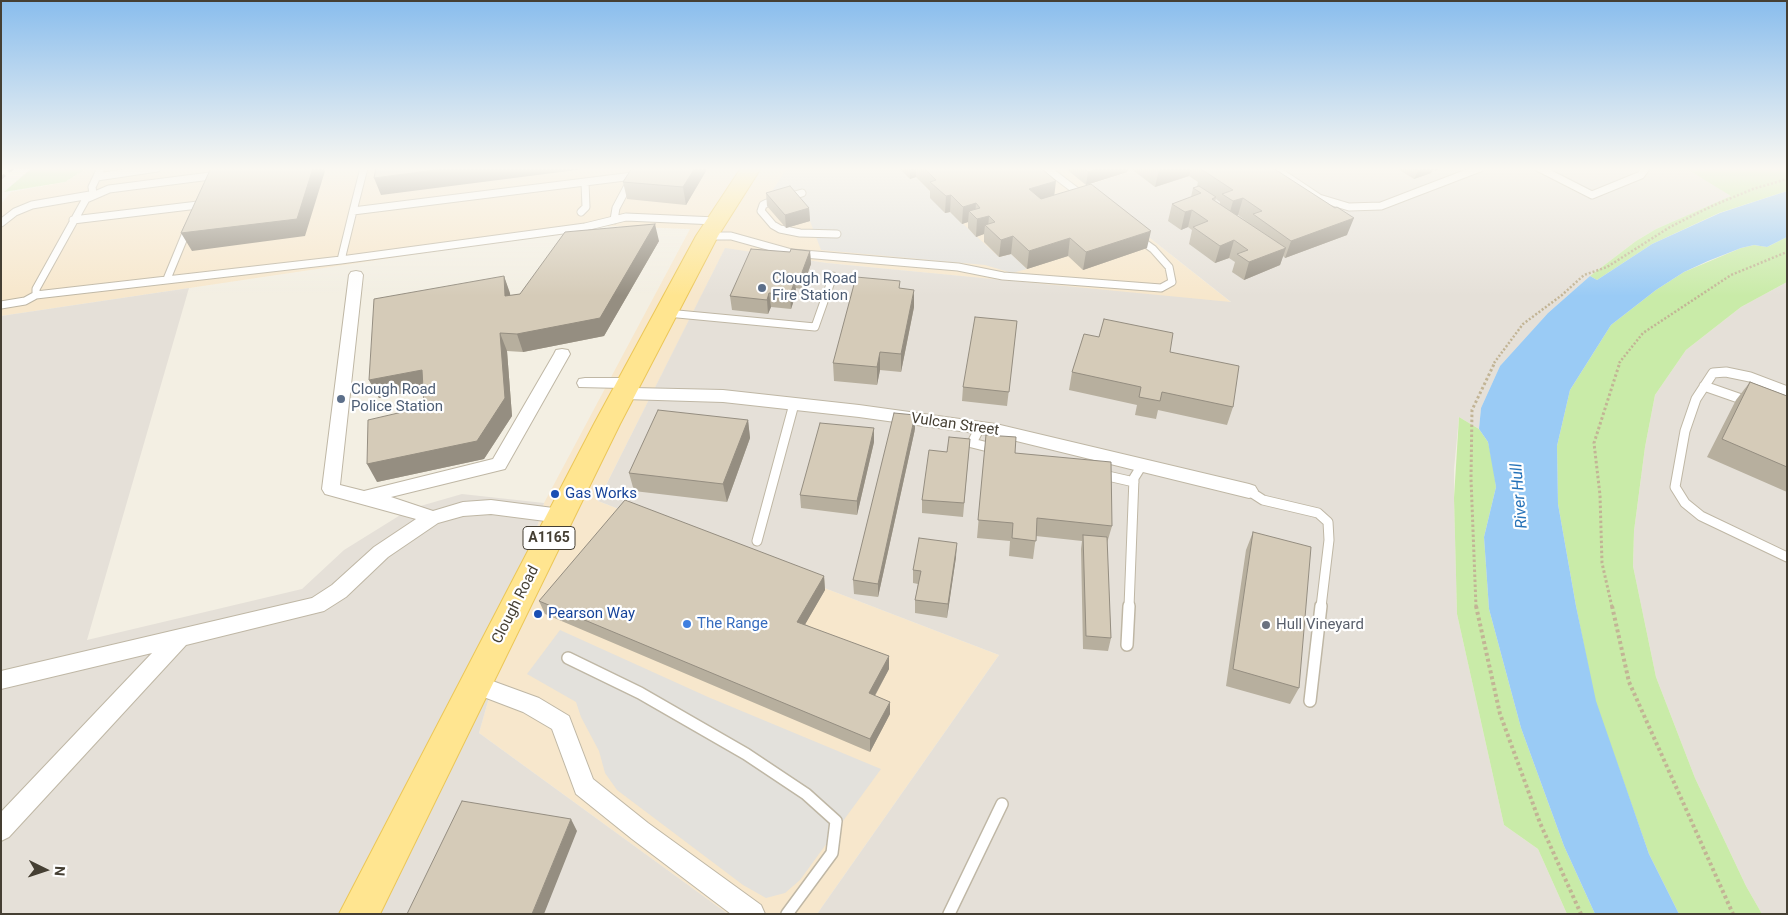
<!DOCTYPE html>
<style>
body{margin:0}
#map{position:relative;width:1788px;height:915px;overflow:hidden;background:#f3efe3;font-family:Roboto,sans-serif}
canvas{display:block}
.frame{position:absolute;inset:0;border:2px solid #453f33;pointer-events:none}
.north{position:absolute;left:20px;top:845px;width:50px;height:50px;-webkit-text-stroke:4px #fff;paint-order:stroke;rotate:94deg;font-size:14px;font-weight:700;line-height:20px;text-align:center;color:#453f33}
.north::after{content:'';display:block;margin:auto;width:18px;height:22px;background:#453f33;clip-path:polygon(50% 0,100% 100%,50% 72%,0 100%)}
</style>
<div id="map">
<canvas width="1788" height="915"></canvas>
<div class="frame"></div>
<div class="north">N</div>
</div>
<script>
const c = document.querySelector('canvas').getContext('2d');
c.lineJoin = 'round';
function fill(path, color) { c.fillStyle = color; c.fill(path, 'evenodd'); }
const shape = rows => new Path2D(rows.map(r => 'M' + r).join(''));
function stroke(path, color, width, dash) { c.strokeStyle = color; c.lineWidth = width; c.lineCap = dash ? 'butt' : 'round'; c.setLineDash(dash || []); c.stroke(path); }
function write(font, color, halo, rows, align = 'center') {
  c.font = font + ' Roboto,sans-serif'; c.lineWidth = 4.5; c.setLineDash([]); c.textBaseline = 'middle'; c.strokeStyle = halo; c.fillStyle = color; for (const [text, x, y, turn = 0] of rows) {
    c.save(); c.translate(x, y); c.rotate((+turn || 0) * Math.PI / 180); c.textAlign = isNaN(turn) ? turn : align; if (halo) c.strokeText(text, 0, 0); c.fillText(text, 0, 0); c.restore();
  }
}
fill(shape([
 [87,168,1125,168,1130,172,1084,186,1232,303,827,263,725,249,598,501,999,655,817,914,728,914,479,733,544,503,690,229,606,226,1,316,1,204,11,192,65,182]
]), '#f7e7cc');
fill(shape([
 [1125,168,1688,168,1732,196,1656,229,1636,241,1590,276,1548,313,1500,366,1481,408,1479,429,1459,417,1454,469,1454,498,1457,614,1504,825,1538,849,1567,914,817,914,999,655,598,501,725,248,827,263,1231,302,1084,186,1129,172],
 [1787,282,1787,914,1762,914,1746,886,1695,778,1656,677,1633,566,1634,531,1645,447,1655,395,1686,350,1741,307],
 [189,288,87,640,302,589,344,550,410,509,462,494,544,503,479,733,728,914,1,914,1,316]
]), '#e5e0d8');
fill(shape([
 [32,168,87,168,65,182,4,192],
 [1787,168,1787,191,1719,213,1652,244,1597,280,1590,276,1636,241,1656,229,1731,196,1687,169],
 [1787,237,1787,282,1741,307,1686,350,1655,395,1645,447,1634,531,1633,566,1656,677,1695,778,1746,886,1762,914,1679,914,1649,854,1595,701,1576,606,1558,504,1557,446,1570,390,1611,325,1656,290,1684,272,1741,248,1754,245,1767,247],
 [1459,417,1479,429,1488,442,1493,465,1496,487,1484,537,1489,609,1521,728,1564,846,1595,914,1567,914,1538,849,1504,825,1457,614,1454,498]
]), '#c9eba8');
fill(shape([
 [787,168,899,168,910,179,916,177,936,197,945,213,950,212,999,257,1011,254,1027,269,1012,273,985,265,821,250,810,221,791,199,773,190],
 [560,630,708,697,881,769,800,880,785,893,766,898,743,885,617,790,605,773,599,751,581,717,576,702,527,674]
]), '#e3e1dc');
fill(shape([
 [1787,191,1787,237,1767,247,1754,245,1741,248,1708,261,1684,272,1656,290,1611,325,1570,390,1557,446,1558,504,1576,606,1596,701,1649,854,1679,914,1595,914,1564,846,1521,728,1489,609,1484,537,1496,487,1488,442,1479,429,1481,408,1500,366,1548,313,1590,276,1597,280,1652,244,1720,213]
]), '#9acbf5');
const laneFar2 = shape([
 [1046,168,1083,196],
 [1274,168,1319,198,1349,207,1381,206,1480,168],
 [1539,168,1592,195,1641,175,1646,168],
 [218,175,109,189,86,199,36,289,36,295,341,260],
 [633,176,353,211,341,260,585,227,626,217,716,221],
 [97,177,157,168],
 [802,193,767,203,763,205,761,211,773,225,780,229,800,233,837,234],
 [93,194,92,187,101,168],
 [353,211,364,168],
 [581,212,586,207,585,182],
 [73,220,198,205],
 [614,220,616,208,633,176,641,168],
 [1,223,15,212,32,205,90,195],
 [707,236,731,236,792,253,958,267,1003,276,1161,288,1172,282,1169,267,1153,249,1139,239],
 [167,279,188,228],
 [1,305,25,301,36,295],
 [667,313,815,327,833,276]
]);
const laneFar1 = shape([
 [1704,386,1747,401],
 [1787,391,1750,377,1726,372,1713,373,1696,399,1685,431,1675,487,1685,503,1701,516,1787,557],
 [980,427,972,443,996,449],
 [1099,474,1134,482],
 [1249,491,1263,500,1318,513,1328,522,1329,540,1321,607],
 [757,541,794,404],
 [1129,607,1134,478,1142,465]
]);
const lane = shape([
 [1127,645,1129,606],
 [568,658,640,693,746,754,806,794,836,821,832,853,787,914],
 [1310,701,1321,606],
 [949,914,1002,804]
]);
const street = shape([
 [356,271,361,272,363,275,340,485,364,491,493,459,554,354,556,350,562,349,568,350,570,354,505,469,391,497,433,511,463,502,491,500,561,509,568,511,570,516,568,521,561,523,491,514,463,516,438,523,388,557,346,597,324,611,186,645,9,837,1,841,1,812,152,653,1,689,1,671,312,598,332,585,374,547,416,519,325,494,322,489,349,275,351,272,356,271],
 [585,378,630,378,636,379,638,383,633,388,723,390,859,405,996,424,1249,484,1255,486,1258,491,1255,496,1249,498,996,436,859,417,723,402,625,399,619,397,617,393,622,388,579,387,577,383,579,379,585,378],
 [476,675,539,698,569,716,593,779,648,823,761,905,765,914,731,914,632,839,576,794,552,729,523,712,468,691,465,684,468,677,476,675]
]);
const primary = shape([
 [741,168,761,168,718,236,620,424,380,914,339,914,594,424,696,236,741,168]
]);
stroke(laneFar2, '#bfb7a5', 9);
stroke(laneFar1, '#bfb7a5', 11);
stroke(lane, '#bfb7a5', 14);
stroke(street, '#bfb7a5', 2);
stroke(primary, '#ecc758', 2);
stroke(shape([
 [1494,363,1523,324,1562,295,1584,275,1607,267,1670,227,1712,206,1753,189,1787,179],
 [1619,363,1643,333,1731,275,1787,252]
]), '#c2b495', 2.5, [2, 2]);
stroke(shape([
 [1476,607,1471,479,1472,410,1495,362],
 [1612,607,1602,563,1600,495,1594,443,1620,362]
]), '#c2b495', 3, [2.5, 2.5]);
stroke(shape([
 [1476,606,1500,714,1540,823,1581,914],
 [1612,606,1629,682,1733,914]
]), '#c2b495', 4, [3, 3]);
stroke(laneFar2, '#fff', 7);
stroke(laneFar1, '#fff', 9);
stroke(lane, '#fff', 11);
fill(street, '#fff');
fill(primary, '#ffe590');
stroke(shape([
 [1,178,13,168]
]), '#949494', 3, [5, 5]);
fill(shape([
 [632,168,706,168,706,171,686,205,627,199,623,182],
 [899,168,1041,168,1054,195,1147,248,1083,270,1068,256,1027,269,1011,254,999,257,984,242,984,234,976,237,968,228,968,222,962,224,950,212,945,213,930,198,930,191,916,177,910,179],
 [1065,168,1128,168,1127,172,1086,185],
 [1130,168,1273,168,1347,235,1285,258,1283,256,1280,265,1244,280,1232,272,1235,262,1229,258,1215,263,1189,244,1192,230,1188,227,1181,230,1168,221,1172,204,1191,197,1193,188,1198,186,1197,186,1198,182,1189,176,1155,187],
 [1216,199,1220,202,1220,204,1215,201],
 [1237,215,1238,215,1250,224],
 [1396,168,1444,168,1435,171,1433,170,1431,173,1414,179],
 [766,193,809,208,810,221,786,228,767,206],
 [659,241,604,336,523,352,507,351,512,416,484,459,377,482,424,407,423,389,379,398,369,380,504,276,510,296,520,294],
 [810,251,811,264,802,289,796,288,796,294,791,309,771,307,768,314,732,310,730,296,790,252],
 [900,288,914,307,901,372,880,370,877,385,834,381,833,363],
 [1017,321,1007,406,962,401,963,387],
 [1170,352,1233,407,1227,425,1158,410,1156,419,1135,415,1137,405,1069,390,1072,372],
 [1750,382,1787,396,1787,492,1707,457,1736,400],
 [748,420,750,438,727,502,634,491,629,473],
 [874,428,874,442,857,515,801,508,800,495],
 [915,429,878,597,854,594,853,580],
 [986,435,1015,453,1112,526,1107,543,1111,638,1108,651,1083,649,1081,549,1082,541,1036,536,1033,559,1009,556,1010,541,977,538],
 [970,439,963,517,922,513,922,500,947,452],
 [1253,532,1299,688,1290,704,1226,686,1246,550],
 [956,557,947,618,915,613,915,600,918,584,913,583,913,570],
 [824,576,825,590,805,624,889,669,875,696,890,714,870,752,545,614,539,601]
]), '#b7af9e');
fill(shape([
 [313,168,323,168,325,171,305,236,192,251,181,233],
 [451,168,592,168,381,195,374,178],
 [695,168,706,168,706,171,686,205,683,187],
 [910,168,916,168,916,177,910,179],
 [1099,168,1128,168,1127,172,1086,185,1088,172],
 [1165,168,1191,168,1189,176,1155,187,1159,170],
 [1424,168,1434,168,1431,173,1414,179,1418,171],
 [1436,168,1444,168,1435,171],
 [1056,181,1054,198,1027,206,1029,189],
 [951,195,950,212,945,213,946,196],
 [1243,198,1238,215,1228,219,1233,201],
 [976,203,975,217,969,211,968,222,962,224,963,207],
 [809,208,810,221,786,228,785,215],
 [1192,210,1188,227,1181,230,1185,212],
 [989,216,988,228,985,225,984,234,976,237,977,219],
 [1354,218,1347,235,1285,258,1291,241],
 [655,224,659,241,604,336,523,352,517,334],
 [1151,231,1147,248,1083,270,1086,252],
 [1013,236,1011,254,999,257,1001,240],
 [1070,238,1068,256,1027,269,1029,251],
 [1234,240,1229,258,1215,263,1220,246],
 [1286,248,1280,265,1244,280,1249,262],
 [810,251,811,264,802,289,801,275],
 [504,276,510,293,512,314,505,296],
 [795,280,796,294,791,309,790,295],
 [914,290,914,307,901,372,901,354],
 [769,293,771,307,768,314,767,300],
 [500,333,507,351,512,416,484,459,377,482,367,464],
 [880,352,880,370,877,385,877,367],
 [422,370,430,388,379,398,369,380],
 [915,415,915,429,878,597,878,584],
 [748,420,750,438,727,502,723,484],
 [874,428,874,442,857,515,857,501],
 [957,543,956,557,947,618,948,604],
 [824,576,825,590,799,635,797,622],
 [889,656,889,669,869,706,869,693],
 [890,702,890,714,870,752,870,739],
 [571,819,577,831,544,914,532,914]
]), '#958e81');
const building = shape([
 [211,168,313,168,297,219,181,233,211,168],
 [376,168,451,168,374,178,376,168],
 [632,168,695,168,683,187,623,182,632,168],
 [924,168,1041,168,1056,181,1029,189,1041,199,1091,184,1151,231,1086,252,1070,238,1029,251,1013,236,1001,240,985,225,995,222,989,216,977,219,969,211,980,208,976,203,963,207,951,195,946,196,930,182,936,180,924,168],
 [1084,168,1099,168,1088,172,1084,168],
 [1203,168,1273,168,1335,208,1337,207,1354,218,1291,241,1253,214,1262,211,1243,198,1233,201,1222,194,1233,190,1201,169,1203,168],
 [1414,168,1424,168,1418,171,1414,168],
 [790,186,809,208,785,215,766,193,790,186],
 [1199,186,1216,197,1212,199,1286,248,1249,262,1237,254,1248,250,1234,240,1220,246,1193,227,1208,221,1192,210,1185,212,1172,204,1201,193,1193,188,1199,186],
 [655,224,600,318,517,334,500,333,505,398,477,441,367,464,368,420,424,407,422,370,369,380,374,299,504,276,505,296,520,294,565,232,655,224],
 [751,249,790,252,791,249,810,251,801,275,782,273,780,279,795,280,790,295,769,293,767,300,730,296,751,249],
 [856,277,900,281,899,288,914,290,901,354,880,352,877,367,833,363,856,277],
 [975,317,1017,321,1009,392,963,387,975,317],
 [1104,319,1173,333,1170,352,1239,366,1233,407,1162,392,1160,401,1139,397,1141,387,1072,372,1084,334,1099,337,1104,319],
 [1750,382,1787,396,1787,467,1722,439,1750,382],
 [658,410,748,420,723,484,629,473,658,410],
 [894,413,915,415,878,584,853,580,894,413],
 [820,423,874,428,857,501,800,495,820,423],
 [986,435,1016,437,1015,453,1111,462,1112,526,1037,518,1036,541,1012,538,1013,523,978,520,986,435],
 [949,437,970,439,964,503,922,500,929,450,947,452,949,437],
 [625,500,824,576,797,622,889,656,869,693,890,702,870,739,539,601,625,500],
 [1253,532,1311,547,1299,688,1233,669,1253,532],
 [1083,535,1107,537,1111,638,1086,636,1083,535],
 [919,538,957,543,948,604,915,600,921,571,913,570,919,538],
 [462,801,571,819,532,914,407,914,462,801]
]);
fill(building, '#d5cbb8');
stroke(building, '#958e81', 1);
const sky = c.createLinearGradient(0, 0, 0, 296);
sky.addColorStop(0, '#89bded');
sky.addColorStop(0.57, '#faf8f2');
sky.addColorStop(1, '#faf8f200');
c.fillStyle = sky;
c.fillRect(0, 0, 1788, 296);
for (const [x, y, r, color] of [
 [762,288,5,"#5c6f8a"],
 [341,399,5,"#5c6f8a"],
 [555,494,5,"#1a4fb4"],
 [538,614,5,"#1a4fb4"],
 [687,624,5,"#3f7fe0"],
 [1266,625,5,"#6b7280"]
]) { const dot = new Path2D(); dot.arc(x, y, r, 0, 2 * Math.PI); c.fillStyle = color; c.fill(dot); stroke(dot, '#fff', 2); }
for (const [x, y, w] of [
 [549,538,52]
]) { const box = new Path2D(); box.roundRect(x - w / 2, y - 11.5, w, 23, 4); c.fillStyle = '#fff'; c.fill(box); stroke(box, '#453f33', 1); }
write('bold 14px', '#453f33', null, [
 ["A1165",549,538]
]);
write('15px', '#4e5e75', '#fff', [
 ["Clough Road",772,279],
 ["Fire Station",772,296],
 ["Clough Road",351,390],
 ["Police Station",351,407]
], 'left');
write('15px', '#453f33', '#fff', [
 ["Vulcan Street",955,425,8],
 ["Clough Road",516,605,-63]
]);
write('15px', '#164399', '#fff', [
 ["Gas Works",565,494],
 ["Pearson Way",548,614]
], 'left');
write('15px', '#366cbe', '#fff', [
 ["The Range",697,624]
], 'left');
write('15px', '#5b616d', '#fff', [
 ["Hull Vineyard",1276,625]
], 'left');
write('italic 16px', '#2572b8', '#fff', [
 ["River Hull",1520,496,-95]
]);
</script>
